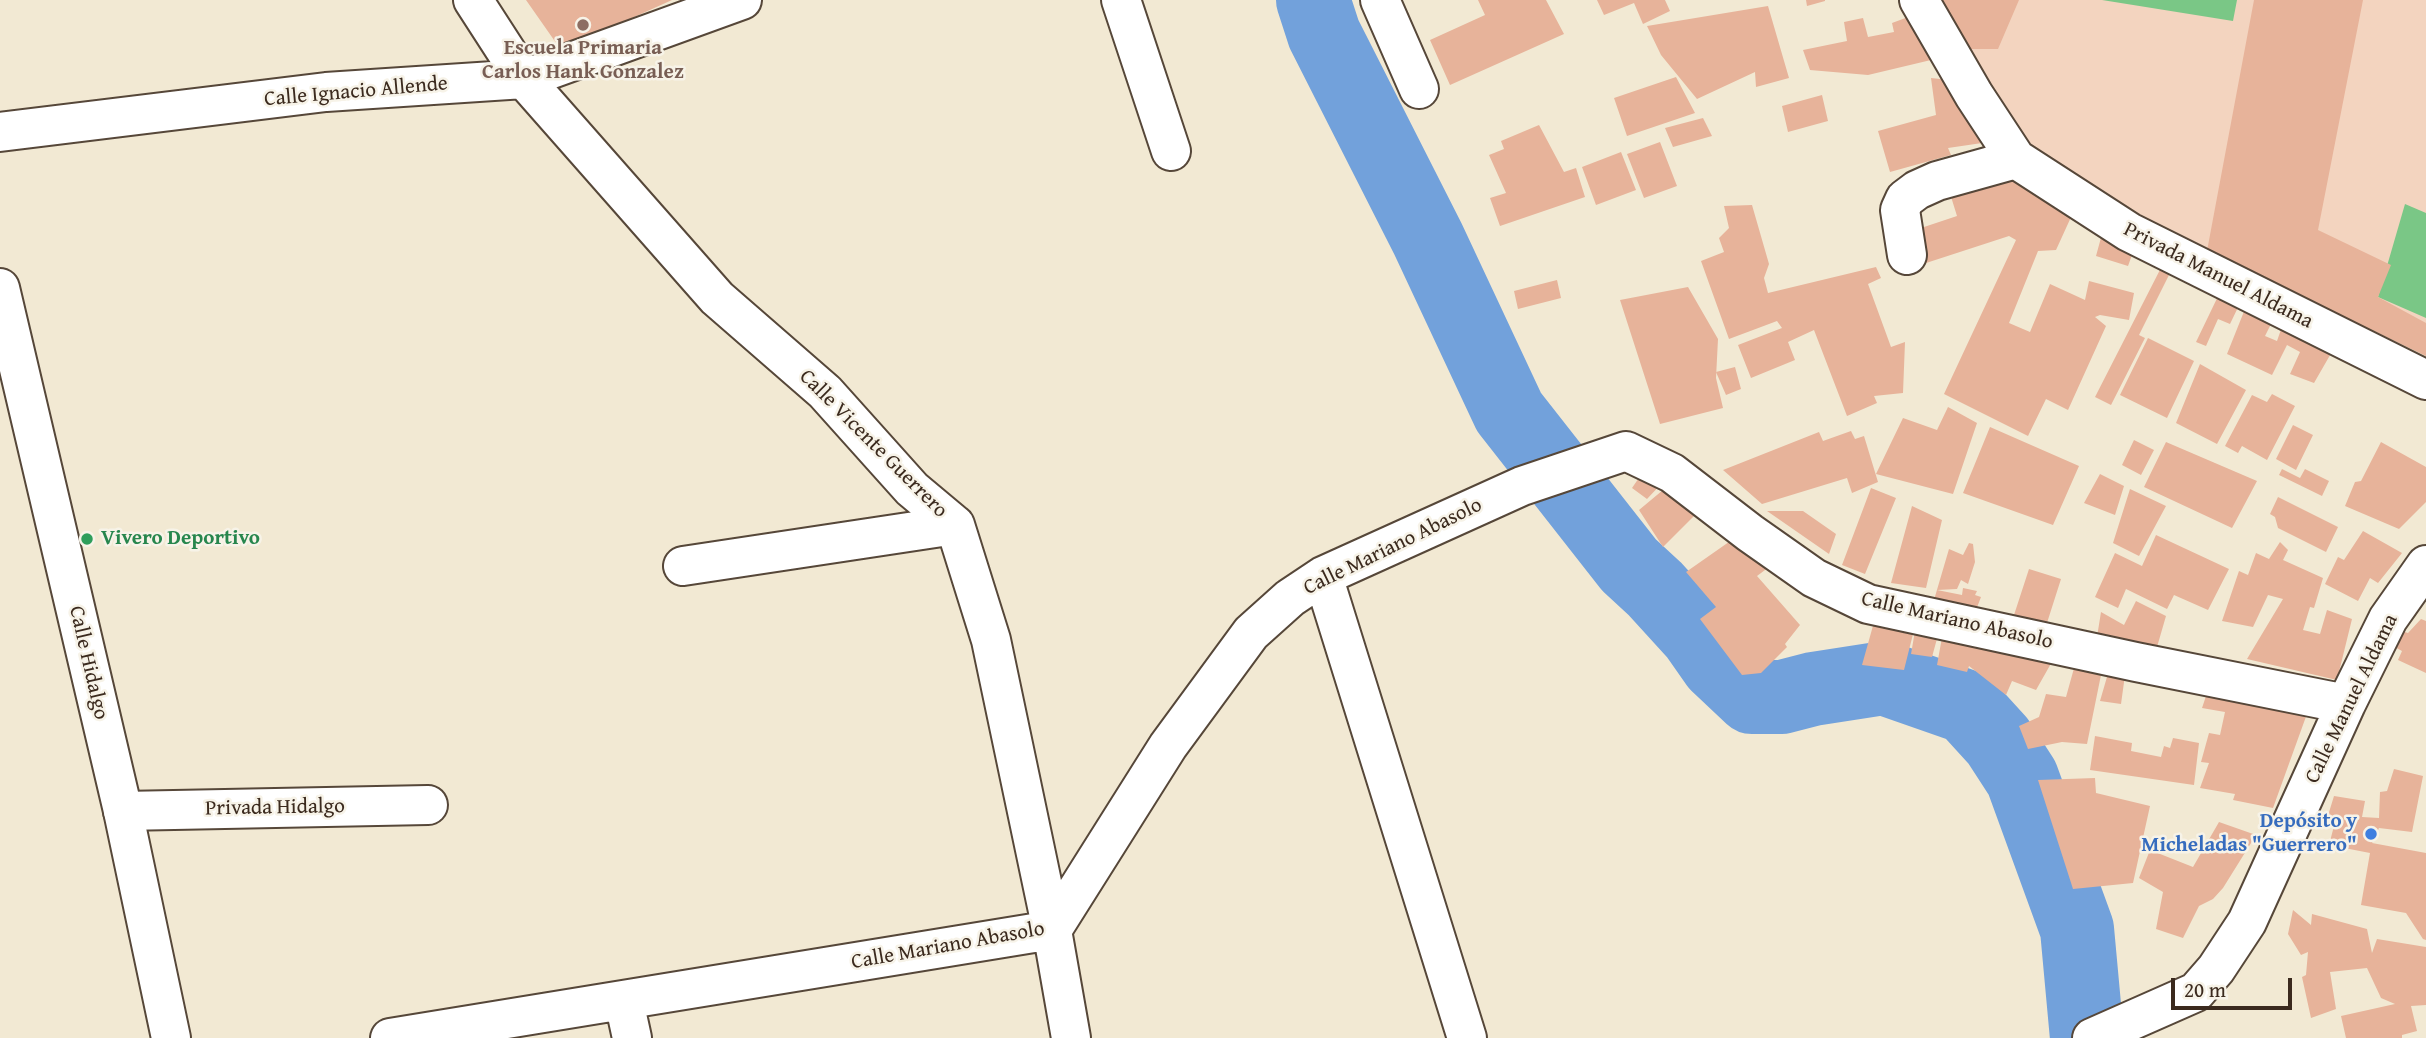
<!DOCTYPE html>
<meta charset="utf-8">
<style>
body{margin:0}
#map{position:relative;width:2426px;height:1038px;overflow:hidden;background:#f2e9d3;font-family:"Gentium Book Plus",serif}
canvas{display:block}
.scale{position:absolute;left:2171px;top:978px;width:121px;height:32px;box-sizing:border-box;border:4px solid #3b2a1e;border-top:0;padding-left:9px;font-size:21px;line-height:24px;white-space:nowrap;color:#3b2a1e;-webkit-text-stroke:5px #f7f3e8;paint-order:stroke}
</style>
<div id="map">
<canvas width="2426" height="1038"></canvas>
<div class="scale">20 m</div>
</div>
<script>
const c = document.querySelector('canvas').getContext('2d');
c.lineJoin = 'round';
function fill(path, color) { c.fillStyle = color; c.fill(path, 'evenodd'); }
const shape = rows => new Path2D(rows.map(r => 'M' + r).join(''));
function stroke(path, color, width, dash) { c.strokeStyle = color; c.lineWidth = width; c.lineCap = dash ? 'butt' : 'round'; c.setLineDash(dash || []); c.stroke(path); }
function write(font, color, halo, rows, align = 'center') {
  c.font = font + ' "Gentium Book Plus",serif'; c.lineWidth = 5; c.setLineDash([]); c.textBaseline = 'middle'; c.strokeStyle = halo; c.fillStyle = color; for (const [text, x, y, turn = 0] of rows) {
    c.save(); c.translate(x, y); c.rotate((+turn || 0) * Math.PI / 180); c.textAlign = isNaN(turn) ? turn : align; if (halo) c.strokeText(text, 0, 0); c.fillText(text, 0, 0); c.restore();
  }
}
fill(shape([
 [1932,0,2426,0,2426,356,2016,159]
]), '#f3d4bf');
fill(shape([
 [2102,0,2237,0,2233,21],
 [2405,204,2426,213,2426,318,2378,297]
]), '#7ac786');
stroke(shape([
 [1313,0,1324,34,1428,239,1509,412,1629,565,1655,589,1696,634,1717,664,1752,697,1782,697,1813,689,1884,678,1967,707,1998,741,2022,778,2077,929,2087,1038]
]), '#72a1db', 74);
fill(shape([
 [526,0,672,0,561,50],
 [1478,0,1546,0,1564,34,1450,85,1430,40,1485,15],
 [1597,0,1665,0,1670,11,1643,24,1634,3,1604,15],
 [1806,0,1825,0,1825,1,1807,6],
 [1935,0,2019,0,1998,49,1958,49],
 [2254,0,2363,0,2318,230,2391,265,2378,297,2426,323,2426,356,2207,251],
 [1768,6,1789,78,1756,87,1755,72,1697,99,1661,55,1647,26],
 [1919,13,1931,60,1868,75,1810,70,1803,50,1847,41,1844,22,1863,18,1868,37,1894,32,1892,23],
 [1676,77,1695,113,1627,136,1614,98],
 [1931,78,1959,81,1982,143,1948,148,1951,155,1890,172,1878,131,1936,115],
 [1822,95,1828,121,1788,132,1782,106],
 [1703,118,1712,136,1673,147,1665,128],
 [1539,125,1564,172,1576,168,1585,197,1500,226,1490,198,1506,193,1489,155,1504,149,1501,141],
 [1660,142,1677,186,1644,198,1627,154],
 [1621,152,1636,190,1596,205,1582,167],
 [2016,168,2077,204,2056,250,2038,251,2009,323,2030,332,2050,284,2085,300,2089,281,2134,293,2129,320,2100,315,2095,317,2106,326,2068,410,2046,399,2028,436,1944,394,2016,240,2009,236,1923,264,1918,229,1957,216,1948,187],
 [1752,205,1769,264,1764,278,1768,293,1876,267,1881,278,1868,284,1891,347,1905,342,1903,393,1874,396,1877,403,1847,416,1814,330,1788,342,1795,360,1751,378,1738,345,1782,328,1777,321,1729,339,1701,261,1724,252,1719,238,1729,228,1724,206],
 [2105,223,2137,241,2128,266,2096,256],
 [2165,260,2174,265,2139,335,2145,338,2111,405,2095,397],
 [1557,280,1561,298,1518,309,1514,291],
 [1688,287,1718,339,1716,378,1723,408,1660,424,1620,300],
 [2222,288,2243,297,2230,324,2218,319,2206,346,2196,342],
 [2247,304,2275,316,2265,336,2277,341,2285,318,2337,343,2314,383,2290,374,2300,352,2287,345,2272,375,2227,354],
 [2148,338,2194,361,2167,418,2120,395],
 [2200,364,2246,390,2217,444,2176,423],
 [1735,367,1741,389,1726,395,1716,372],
 [2272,394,2295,406,2267,460,2242,446,2238,453,2225,446,2252,395,2267,402],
 [1948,407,1977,423,1953,494,1876,474,1903,418,1937,430],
 [2293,425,2313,435,2296,470,2276,459],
 [1990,427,2079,466,2053,525,1963,493],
 [1851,431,1855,439,1864,436,1878,482,1852,493,1847,478,1762,504,1723,470,1819,432,1823,441],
 [2134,440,2154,450,2141,475,2122,465],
 [2166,442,2257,481,2232,528,2144,487],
 [2381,442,2426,467,2426,502,2399,529,2345,506,2355,482,2361,481],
 [1645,469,1663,482,1647,499,1632,488],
 [2282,469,2300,478,2305,469,2329,481,2322,496,2279,475],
 [2100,474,2124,486,2115,515,2084,503],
 [1669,485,1698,512,1663,547,1639,510],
 [1871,488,1896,498,1865,574,1842,565],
 [2130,489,2166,506,2139,556,2113,543],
 [2278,497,2338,527,2326,552,2278,528,2275,517,2270,514],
 [1912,506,1942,520,1926,588,1891,583],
 [1767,511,1803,511,1836,534,1829,554],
 [2363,531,2402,553,2378,583,2370,578,2358,601,2325,584,2338,557,2344,560],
 [2156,535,2229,569,2208,610,2174,595,2167,609,2126,589,2118,608,2095,597,2115,553,2142,566],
 [1736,537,1773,564,1757,576,1800,625,1785,644,1787,647,1761,673,1742,675,1700,619,1716,607,1686,572],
 [2280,542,2288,550,2283,560,2323,578,2314,608,2310,607,2303,630,2320,634,2327,610,2352,619,2337,680,2247,659,2283,599,2268,595,2253,627,2222,621,2239,571,2248,575,2256,553,2269,559],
 [1969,543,1973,544,1975,562,1968,584,1961,580,1957,589,1937,590,1962,595,1963,588,1977,591,1975,595,1981,597,1976,610,1934,600,1949,549,1963,555],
 [2029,569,2061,579,2046,626,2014,615],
 [2136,601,2166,616,2157,647,2097,637,2101,612,2124,625],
 [1876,615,1915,626,1904,670,1862,665],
 [2421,619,2426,621,2426,673,2398,660,2402,651,2391,645,2398,630,2408,633],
 [1915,631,1938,635,1932,657,1911,654],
 [1943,632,2053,660,2036,690,2012,681,2006,695,1969,666,1967,672,1937,665],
 [2076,661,2102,670,2087,744,2062,742,2028,749,2019,726,2039,717,2046,694,2066,697],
 [2109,670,2125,675,2121,704,2100,701],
 [2208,690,2308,711,2273,808,2233,800,2235,794,2200,788,2209,763,2201,762,2209,733,2220,735,2225,712,2202,708],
 [2095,736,2132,743,2131,751,2161,757,2164,746,2170,748,2173,738,2199,743,2194,785,2090,770],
 [2394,769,2423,776,2412,832,2379,828,2372,843,2426,853,2426,940,2423,939,2406,913,2361,905,2370,853,2329,845,2334,826,2326,822,2334,796,2365,801,2362,817,2379,818,2380,792,2387,791],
 [2095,778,2096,793,2150,806,2133,883,2073,889,2038,780],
 [2219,822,2256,835,2223,888,2213,899,2199,906,2183,938,2156,929,2163,892,2139,878,2150,850,2193,867],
 [2293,910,2311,925,2312,914,2367,929,2372,953,2377,939,2426,947,2426,1005,2411,1006,2417,1031,2402,1035,2402,1038,2346,1038,2341,1016,2395,1004,2381,998,2367,968,2330,972,2336,1009,2311,1018,2302,977,2306,975,2308,952,2301,955,2288,934]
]), '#e7b39a');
const minor = shape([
 [473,0,524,79,717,298,825,392,912,489,955,525,991,640,1052,930,1071,1038],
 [1121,0,1171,151],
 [1380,0,1419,89],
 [1919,0,1974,95,2016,159,2129,232,2426,380],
 [0,132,326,92,524,79,742,0],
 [1907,255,1900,210,1905,199,1917,190,1937,181,2016,159],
 [683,566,955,525],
 [1323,576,1467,1038],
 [123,811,428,805],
 [624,1001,632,1038],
 [390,1038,1052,930,1168,746,1251,633,1290,598,1323,576,1522,486,1626,451,1672,473,1750,533,1814,578,1868,604,2136,662,2346,704],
 [2092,1038,2196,992,2216,969,2247,922,2346,704,2388,619,2426,565]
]);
const major = shape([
 [0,288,123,811,171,1038]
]);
stroke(minor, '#564739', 42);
stroke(major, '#564739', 42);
stroke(minor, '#fff', 38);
stroke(major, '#fff', 38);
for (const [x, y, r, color] of [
 [583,25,7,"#8d6e63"],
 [87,539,7,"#2e9e5b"],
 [2371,834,7,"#3f7fe0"]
]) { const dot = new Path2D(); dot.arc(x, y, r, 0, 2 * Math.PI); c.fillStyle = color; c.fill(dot); stroke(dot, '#f7f3e8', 2.5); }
write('bold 21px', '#785e54', '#f7f3e8', [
 ["Escuela Primaria",583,49],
 ["Carlos Hank Gonzalez",583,73]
]);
write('21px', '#3b2a1e', '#f7f3e8', [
 ["Calle Ignacio Allende",356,92,-5],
 ["Privada Manuel Aldama",2218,276,27],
 ["Calle Vicente Guerrero",873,444,45],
 ["Calle Mariano Abasolo",1393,547,-26],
 ["Calle Mariano Abasolo",1957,621,13],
 ["Calle Hidalgo",88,663,77],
 ["Calle Manuel Aldama",2352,699,-64],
 ["Privada Hidalgo",275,808,-1],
 ["Calle Mariano Abasolo",948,946,-10]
]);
write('bold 21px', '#27864d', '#f7f3e8', [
 ["Vivero Deportivo",101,539]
], 'left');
write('bold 21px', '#366cbe', '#f7f3e8', [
 ["Depósito y",2357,822],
 ["Micheladas \"Guerrero\"",2357,846]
], 'right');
</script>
